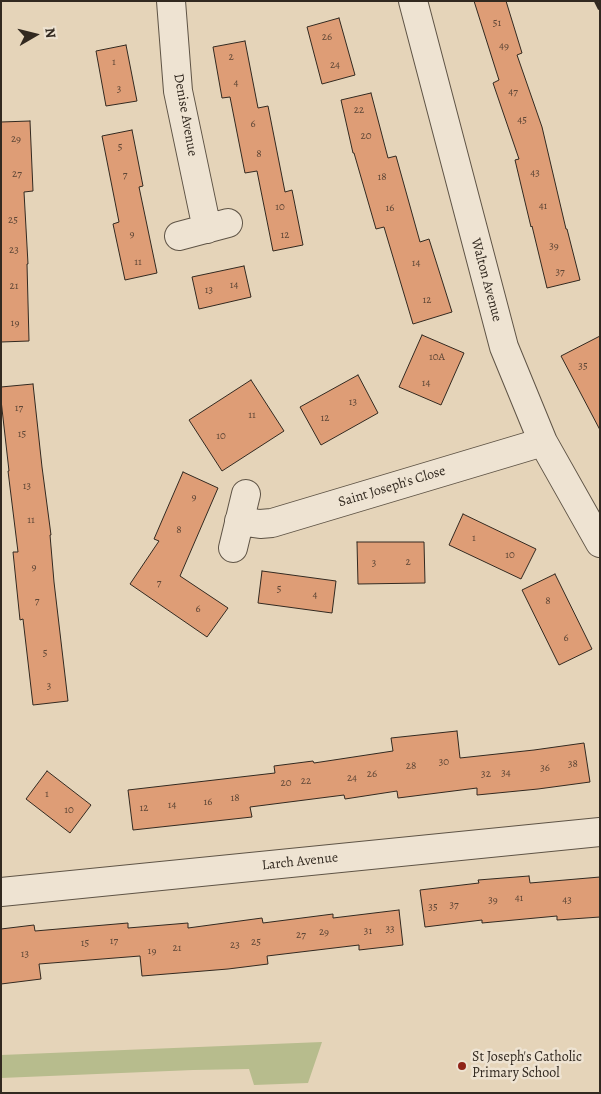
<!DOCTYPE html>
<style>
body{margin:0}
#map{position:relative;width:601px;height:1094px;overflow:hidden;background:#e5d4b9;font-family:Alegreya,serif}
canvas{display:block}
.frame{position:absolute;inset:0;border:2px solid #322920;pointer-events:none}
.north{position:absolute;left:10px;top:10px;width:50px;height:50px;-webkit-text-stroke:4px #eee3d2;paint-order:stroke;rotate:82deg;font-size:14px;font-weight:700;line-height:20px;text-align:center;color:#322920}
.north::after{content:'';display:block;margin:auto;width:18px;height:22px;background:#322920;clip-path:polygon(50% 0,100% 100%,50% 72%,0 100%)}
</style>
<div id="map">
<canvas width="601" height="1094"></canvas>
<div class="frame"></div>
<div class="north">N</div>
</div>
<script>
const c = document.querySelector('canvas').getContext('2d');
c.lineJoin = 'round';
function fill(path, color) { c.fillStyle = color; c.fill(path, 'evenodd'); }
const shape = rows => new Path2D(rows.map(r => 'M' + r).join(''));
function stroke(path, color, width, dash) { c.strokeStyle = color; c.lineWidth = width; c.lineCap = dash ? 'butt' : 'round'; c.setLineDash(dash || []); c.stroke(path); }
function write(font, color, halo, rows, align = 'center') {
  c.font = font + ' Alegreya,serif'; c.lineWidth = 5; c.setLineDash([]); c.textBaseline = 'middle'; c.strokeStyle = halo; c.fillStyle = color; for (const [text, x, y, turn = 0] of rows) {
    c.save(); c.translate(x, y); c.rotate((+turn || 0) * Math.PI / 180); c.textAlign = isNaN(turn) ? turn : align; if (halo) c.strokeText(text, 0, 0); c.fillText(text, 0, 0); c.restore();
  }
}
fill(shape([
 [322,1042,308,1083,254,1085,249,1069,193,1070,1,1078,1,1055]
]), '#b7bc8d');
const building = shape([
 [474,1,506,1,522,53,517,55,542,127,566,229,567,229,580,280,547,288,532,226,531,227,515,160,519,159,493,83,499,80,474,1],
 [339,18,355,75,322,84,307,27,339,18],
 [245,41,258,108,268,106,285,192,292,190,303,245,273,251,257,171,245,173,230,97,222,98,213,47,245,41],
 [126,45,137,101,106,106,96,51,126,45],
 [371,93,388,158,396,156,420,242,429,239,452,312,413,324,384,227,376,229,354,153,353,153,341,100,371,93],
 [30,121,33,191,24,192,28,264,27,264,29,341,1,342,1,122,30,121],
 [132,130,143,186,139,187,157,273,125,280,113,224,119,222,102,136,132,130],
 [244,266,251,297,199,309,192,277,244,266],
 [422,335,464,353,441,405,399,387,422,335],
 [600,336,600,430,561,356,600,336],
 [358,375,378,413,321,445,300,407,358,375],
 [251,380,284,431,222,471,189,420,251,380],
 [33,384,42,467,51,535,50,535,54,582,68,701,33,705,23,619,20,620,13,552,18,552,8,471,9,471,1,400,1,387,33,384],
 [183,472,218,488,180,576,228,608,207,637,130,584,159,541,154,539,183,472],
 [463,514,536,549,521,579,449,545,463,514],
 [357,542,424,542,425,583,358,584,357,542],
 [262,571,336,581,332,613,258,603,262,571],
 [555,574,592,649,559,665,522,590,555,574],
 [457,731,460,758,534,750,584,743,590,782,538,789,477,795,477,788,398,798,397,791,345,799,344,795,250,807,252,817,133,830,128,790,275,773,274,766,313,761,314,763,393,751,391,738,457,731],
 [47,771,91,805,70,833,26,799,47,771],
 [529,876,530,883,600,877,600,917,557,920,557,916,482,923,482,920,425,927,420,890,479,883,478,880,529,876],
 [399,910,403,945,359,950,359,945,267,956,268,964,228,969,142,976,140,956,39,964,41,979,1,984,1,929,34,925,35,931,128,923,128,928,188,923,188,928,262,918,263,923,333,914,333,918,399,910]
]);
fill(building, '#de9d76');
stroke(building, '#322920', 1);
const minor = shape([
 [171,1,178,91,207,229],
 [413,1,504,347,543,442,600,543],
 [179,236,228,223],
 [239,521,260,524,272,523,543,442],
 [233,548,246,494],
 [1,892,600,832]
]);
stroke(minor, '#5f5446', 30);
stroke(minor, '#eee3d2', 28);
stroke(shape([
 [596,1,600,9]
]), '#322920', 4, [9, 9]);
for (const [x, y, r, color] of [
 [462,1066,5,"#8f2418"]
]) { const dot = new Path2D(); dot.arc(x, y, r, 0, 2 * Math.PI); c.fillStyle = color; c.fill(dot); stroke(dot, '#eee3d2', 2); }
write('11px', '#5d4636', null, [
 ["51",497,23],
 ["26",327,37],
 ["49",504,46],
 ["2",231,57],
 ["1",114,62],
 ["24",335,65],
 ["4",236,83],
 ["3",119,89],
 ["47",513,92],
 ["22",359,110],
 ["45",522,120],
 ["6",253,124],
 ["20",366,136],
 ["29",16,139],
 ["5",120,147],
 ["8",259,154],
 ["43",535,173],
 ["27",17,174],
 ["7",125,175],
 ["18",382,177],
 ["41",543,206],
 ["10",280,207],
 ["16",390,208],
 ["25",13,220],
 ["9",132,234],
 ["12",285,235],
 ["39",554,246],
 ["23",14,250],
 ["11",138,262],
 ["14",416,263],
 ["37",560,272],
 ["14",234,285],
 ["21",14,286],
 ["13",209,290],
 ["12",427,300],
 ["19",15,323],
 ["10A",437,357],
 ["35",583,366],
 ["14",426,383],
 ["13",353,402],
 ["17",19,408],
 ["11",252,415],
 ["12",325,418],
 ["15",22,434],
 ["10",221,436],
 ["13",27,486],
 ["9",194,497],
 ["11",31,520],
 ["8",179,530],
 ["1",474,538],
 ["10",510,555],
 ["2",408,562],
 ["3",374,563],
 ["9",34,567],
 ["7",159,583],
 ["5",279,589],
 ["4",315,595],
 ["7",37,601],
 ["8",548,601],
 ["6",198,609],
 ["6",566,638],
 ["5",45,653],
 ["3",49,686],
 ["30",444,762],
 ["38",573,764],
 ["28",411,766],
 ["36",545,768],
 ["34",506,773],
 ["26",372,774],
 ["32",486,774],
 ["24",352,778],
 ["22",306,781],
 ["20",286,783],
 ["1",47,794],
 ["18",235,798],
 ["16",208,802],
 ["14",172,805],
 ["12",144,808],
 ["10",69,810],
 ["41",519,898],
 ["39",493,900],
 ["43",567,900],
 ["37",454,905],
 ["35",433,907],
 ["33",390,929],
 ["31",368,931],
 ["29",324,932],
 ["27",301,935],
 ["17",114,941],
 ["25",256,942],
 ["15",85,943],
 ["23",235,945],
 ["21",177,948],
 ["19",152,951],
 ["13",25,954]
]);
write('14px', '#322920', '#eee3d2', [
 ["Denise Avenue",185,115,80],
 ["Walton Avenue",486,280,75],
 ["Saint Joseph's Close",392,487,-17],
 ["Larch Avenue",300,862,-6]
]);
write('14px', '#322920', '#eee3d2', [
 ["St Joseph's Catholic",472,1058],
 ["Primary School",472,1074]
], 'left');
</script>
